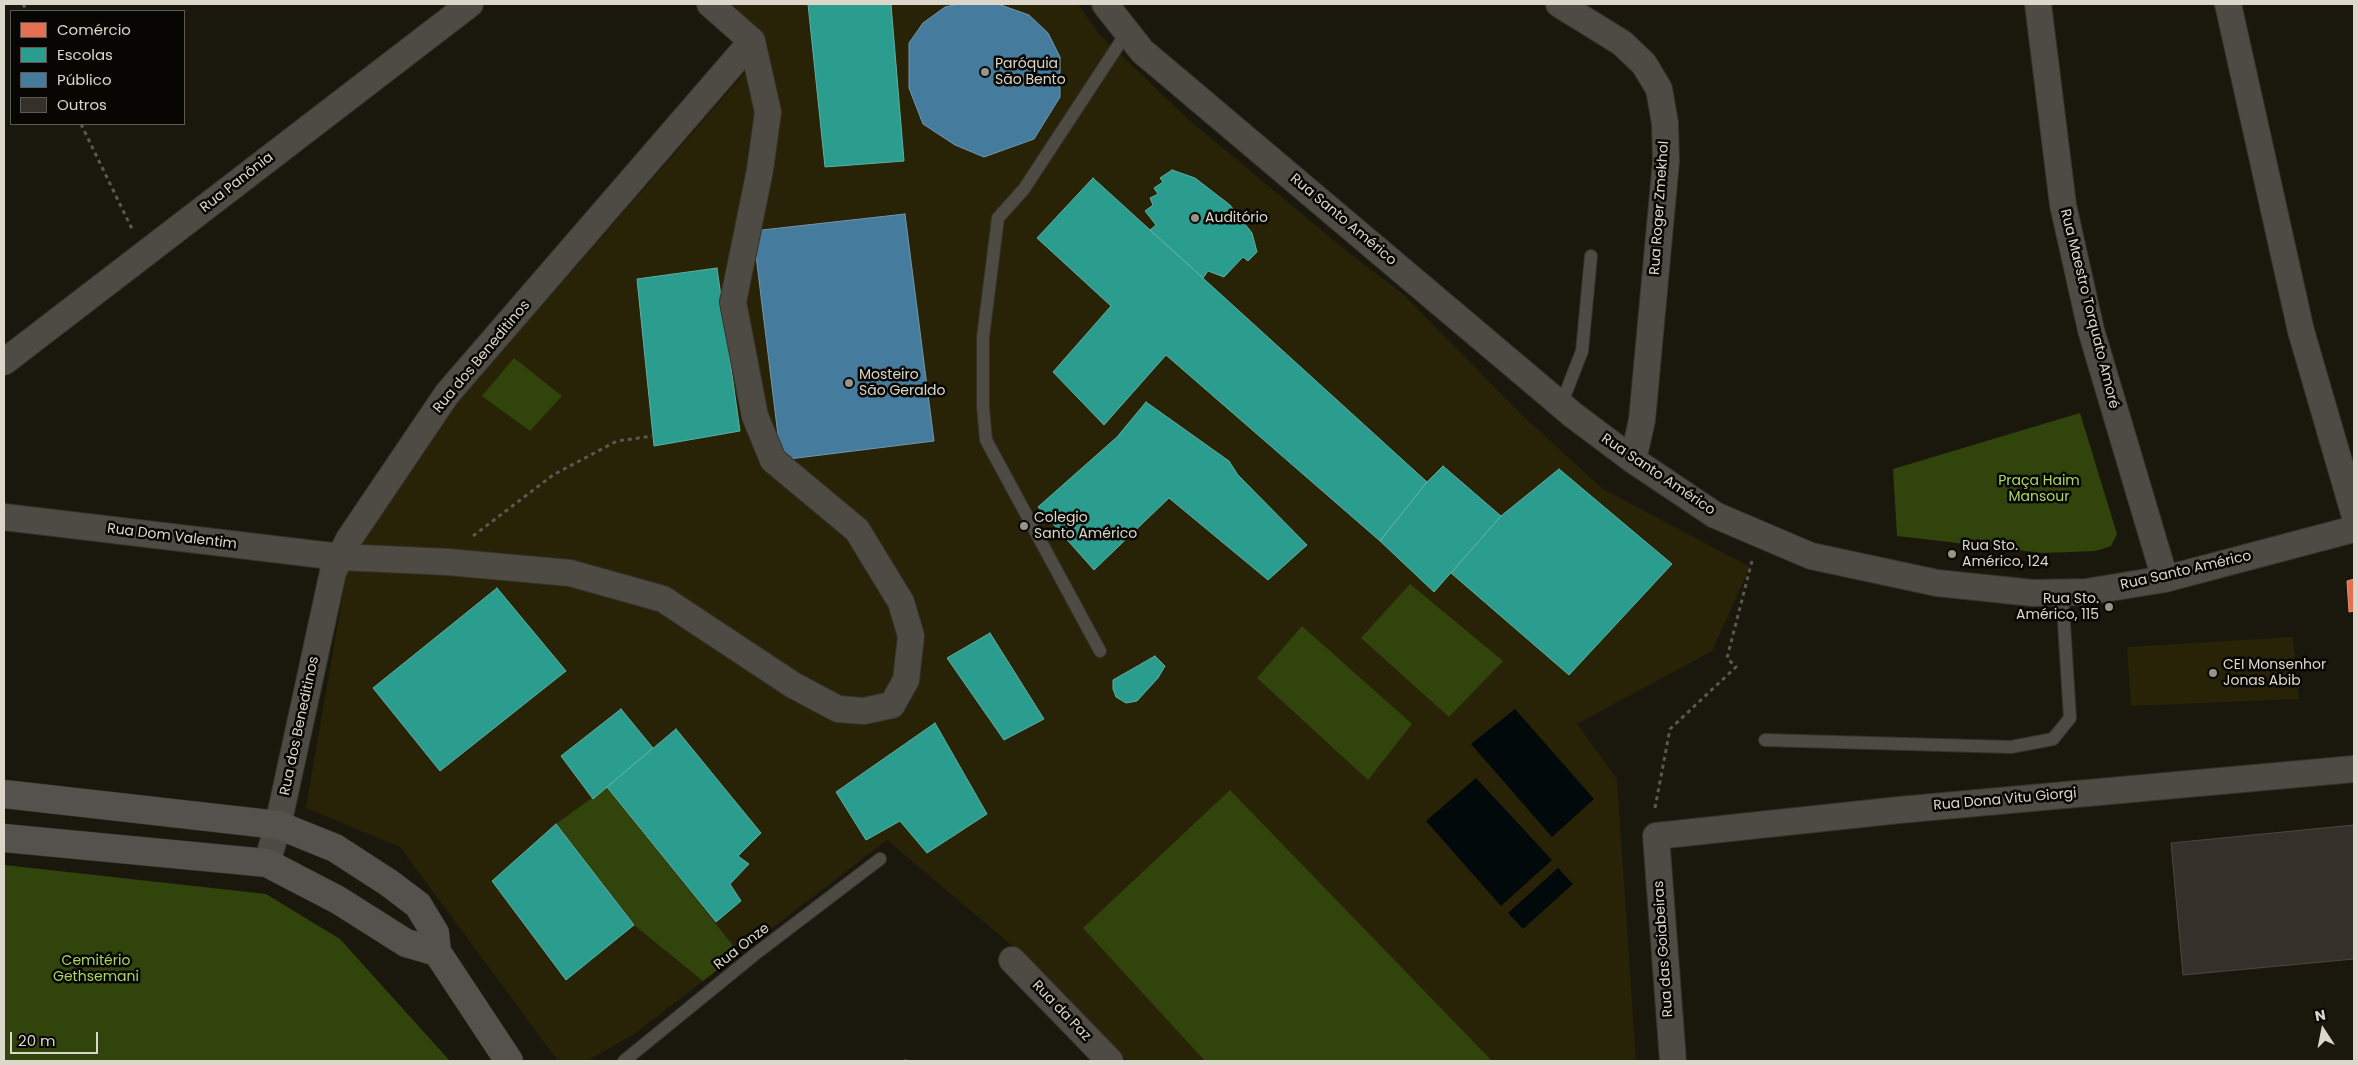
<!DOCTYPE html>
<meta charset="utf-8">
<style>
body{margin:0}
#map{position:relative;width:2358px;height:1065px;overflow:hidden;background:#1a180d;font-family:Poppins,sans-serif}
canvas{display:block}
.frame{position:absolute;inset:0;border:5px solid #dbd8cb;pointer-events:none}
.legend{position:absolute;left:10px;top:10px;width:175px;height:115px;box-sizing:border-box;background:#080602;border:1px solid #5c5a52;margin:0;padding:6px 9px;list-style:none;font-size:15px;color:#dbd8cb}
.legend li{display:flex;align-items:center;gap:10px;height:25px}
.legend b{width:25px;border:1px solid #5c5a52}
.north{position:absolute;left:2298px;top:1005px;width:50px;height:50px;-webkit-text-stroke:4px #080602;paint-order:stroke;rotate:349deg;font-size:14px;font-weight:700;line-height:20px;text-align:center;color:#dbd8cb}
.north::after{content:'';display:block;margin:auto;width:18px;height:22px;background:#dbd8cb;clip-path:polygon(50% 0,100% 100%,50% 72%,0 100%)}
.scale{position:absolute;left:10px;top:1032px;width:88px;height:22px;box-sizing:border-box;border:2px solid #dbd8cb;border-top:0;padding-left:6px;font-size:15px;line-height:18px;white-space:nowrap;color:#dbd8cb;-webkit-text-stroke:4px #080602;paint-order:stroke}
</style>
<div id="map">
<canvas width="2358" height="1065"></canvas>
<div class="frame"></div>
<ul class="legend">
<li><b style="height:14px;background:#e76f51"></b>Comércio</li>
<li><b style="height:14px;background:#2a9d8f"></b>Escolas</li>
<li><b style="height:14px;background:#457b9d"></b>Público</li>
<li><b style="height:14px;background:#36302a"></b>Outros</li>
</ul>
<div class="north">N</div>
<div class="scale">20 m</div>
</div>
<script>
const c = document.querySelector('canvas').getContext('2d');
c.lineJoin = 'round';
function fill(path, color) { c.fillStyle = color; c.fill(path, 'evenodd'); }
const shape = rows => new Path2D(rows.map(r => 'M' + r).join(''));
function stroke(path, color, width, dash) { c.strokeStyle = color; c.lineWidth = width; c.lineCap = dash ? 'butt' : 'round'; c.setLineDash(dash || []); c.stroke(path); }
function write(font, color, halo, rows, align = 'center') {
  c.font = font + ' Poppins,sans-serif'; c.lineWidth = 5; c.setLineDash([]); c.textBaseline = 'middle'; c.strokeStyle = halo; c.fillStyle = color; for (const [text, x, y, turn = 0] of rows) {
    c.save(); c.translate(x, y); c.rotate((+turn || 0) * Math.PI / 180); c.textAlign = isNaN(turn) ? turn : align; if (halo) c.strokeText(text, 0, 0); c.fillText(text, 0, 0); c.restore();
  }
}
fill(shape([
 [732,4,1078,4,1099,34,1188,119,1349,253,1402,293,1523,416,1603,489,1750,567,1712,651,1577,724,1617,779,1636,1061,1128,1061,1016,949,887,840,634,1034,587,1061,558,1061,400,847,306,808,348,564,458,402,763,52,750,22],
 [2293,637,2299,699,2131,706,2127,647]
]), '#282207');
fill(shape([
 [514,358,562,396,530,431,482,396],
 [2080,413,2117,534,2111,546,2096,551,2043,553,1897,536,1893,469],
 [1410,584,1503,661,1449,717,1361,638],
 [1302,626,1412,724,1368,780,1257,678],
 [607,787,739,953,703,981,634,925,556,824],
 [1230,790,1492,1061,1205,1061,1083,928],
 [4,865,266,894,340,939,450,1061,4,1061]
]), '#30440c');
fill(shape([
 [1515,709,1594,799,1552,837,1471,744],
 [1476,778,1552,860,1501,906,1426,821],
 [1558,868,1573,884,1523,929,1508,913]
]), '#02090b');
const shops = shape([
 [2354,579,2354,611,2349,612,2347,581,2354,579]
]);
fill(shops, '#e76f51');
stroke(shops, '#e38e76', 1);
const schools = shape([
 [808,4,891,4,904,161,825,167,808,4],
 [1172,170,1195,178,1230,205,1252,233,1257,252,1248,261,1243,257,1224,277,1208,271,1203,278,1150,230,1156,225,1145,211,1153,205,1150,198,1158,194,1154,188,1163,182,1160,178,1172,170],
 [1093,178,1427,482,1380,541,1166,355,1104,425,1053,372,1111,306,1037,238,1093,178],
 [717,268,740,431,654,446,637,279,717,268],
 [1146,402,1229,461,1238,475,1307,545,1268,580,1169,498,1094,570,1038,507,1117,437,1146,402],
 [1443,466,1501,516,1434,592,1380,541,1427,482,1443,466],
 [1559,469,1672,564,1569,675,1451,573,1501,516,1559,469],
 [497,588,566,671,440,771,373,688,497,588],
 [990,633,1044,719,1004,740,947,658,990,633],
 [1155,656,1165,666,1158,678,1137,701,1126,703,1116,697,1113,689,1113,680,1155,656],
 [621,709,653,748,593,799,561,756,621,709],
 [935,723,987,814,927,853,900,821,866,840,836,792,935,723],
 [676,729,761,833,738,856,749,864,730,884,741,901,716,922,607,787,676,729],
 [556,824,634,925,566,980,492,881,556,824]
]);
fill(schools, '#2a9d8f');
stroke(schools, '#5fafa1', 1);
const public = shape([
 [959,4,998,4,1029,15,1048,33,1060,57,1060,97,1034,139,984,157,955,145,923,124,909,88,909,43,923,23,945,7,959,4],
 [905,214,934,441,781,460,753,231,905,214]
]);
fill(public, '#457b9d');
stroke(public, '#7297ab', 1);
const building = shape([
 [2354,825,2354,959,2183,975,2171,843,2354,825]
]);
fill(building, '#36302a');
stroke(building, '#4c4641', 1);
const lane = shape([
 [1561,405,1582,351,1591,256],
 [1100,651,986,440,983,407,983,337,998,218,1024,189,1127,32],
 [1765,740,2011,747,2053,739,2070,718,2062,592],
 [624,1061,754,955,880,859]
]);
const street = shape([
 [1105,4,1142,51,1573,415,1633,460,1715,515,1811,556,1937,583,2033,593,2086,592,2165,579,2354,529],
 [1559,4,1622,43,1644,64,1659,89,1665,123,1666,161,1642,420,1633,460],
 [2038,4,2063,205,2091,330,2165,579],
 [2228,4,2301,331,2354,513],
 [4,362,470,4],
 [4,517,340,557,448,562,570,573,663,599,793,685,838,709,864,711,892,705,906,680,911,636,901,602,857,530,773,460,755,416,733,302,760,170,768,112,752,41],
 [267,863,278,825,333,572,349,539,447,394,752,41,710,4],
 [1012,960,1110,1061],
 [1673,1061,1656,836,1899,810,2354,769]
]);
const secondary = shape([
 [4,794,278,825,335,848,389,883,418,905,435,933,437,952,509,1061],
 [4,838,267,863,338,900,406,943,437,952]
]);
stroke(lane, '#35322b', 14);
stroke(street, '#35322b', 28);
stroke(secondary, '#35322b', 29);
stroke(shape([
 [23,4,27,11],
 [81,124,132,229],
 [473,536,553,475,617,441,653,436],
 [1655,808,1670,729,1736,667,1727,658,1752,561],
 [904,1061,907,1061]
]), '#5a5850', 3, [4, 4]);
stroke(lane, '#4d4b43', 12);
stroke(street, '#4d4b43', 26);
stroke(secondary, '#55524d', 28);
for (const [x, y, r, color] of [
 [985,72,5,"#979588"],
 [1195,218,5,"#979588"],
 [849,383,5,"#979588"],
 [1024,526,5,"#979588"],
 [1952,554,5,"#979588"],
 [2109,607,5,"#979588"],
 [2213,673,5,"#979588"]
]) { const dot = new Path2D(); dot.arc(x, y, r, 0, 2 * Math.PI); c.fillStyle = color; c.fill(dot); stroke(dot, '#080602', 2); }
write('14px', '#dbd8cb', '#080602', [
 ["Paróquia",995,64],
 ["São Bento",995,80],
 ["Auditório",1205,218],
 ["Mosteiro",859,375],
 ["São Geraldo",859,391],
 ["Colegio",1034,518],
 ["Santo Américo",1034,534],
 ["Rua Sto.",1962,546],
 ["Américo, 124",1962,562],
 ["Rua Sto.",2099,599,"right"],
 ["Américo, 115",2099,615,"right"],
 ["CEI Monsenhor",2223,665],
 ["Jonas Abib",2223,681]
], 'left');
write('14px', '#dbd8cb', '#080602', [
 ["Rua Panônia",237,183,-38],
 ["Rua Roger Zmekhol",1660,208,-86],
 ["Rua Santo Américo",1343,220,40],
 ["Rua Maestro Torquato Amoré",2089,309,76],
 ["Rua dos Beneditinos",482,357,-50],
 ["Rua Santo Américo",1658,475,34],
 ["Rua Dom Valentim",172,537,7],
 ["Rua Santo Américo",2186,571,-13],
 ["Rua dos Beneditinos",300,726,-78],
 ["Rua Dona Vitu Giorgi",2005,800,-5],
 ["Rua Onze",742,947,-38],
 ["Rua das Goiabeiras",1664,949,-94],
 ["Rua da Paz",1061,1011,46]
]);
write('14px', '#a9da60', '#080602', [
 ["Praça Haim",2039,481],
 ["Mansour",2039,497],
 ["Cemitério",96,961],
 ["Gethsemani",96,977]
]);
</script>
